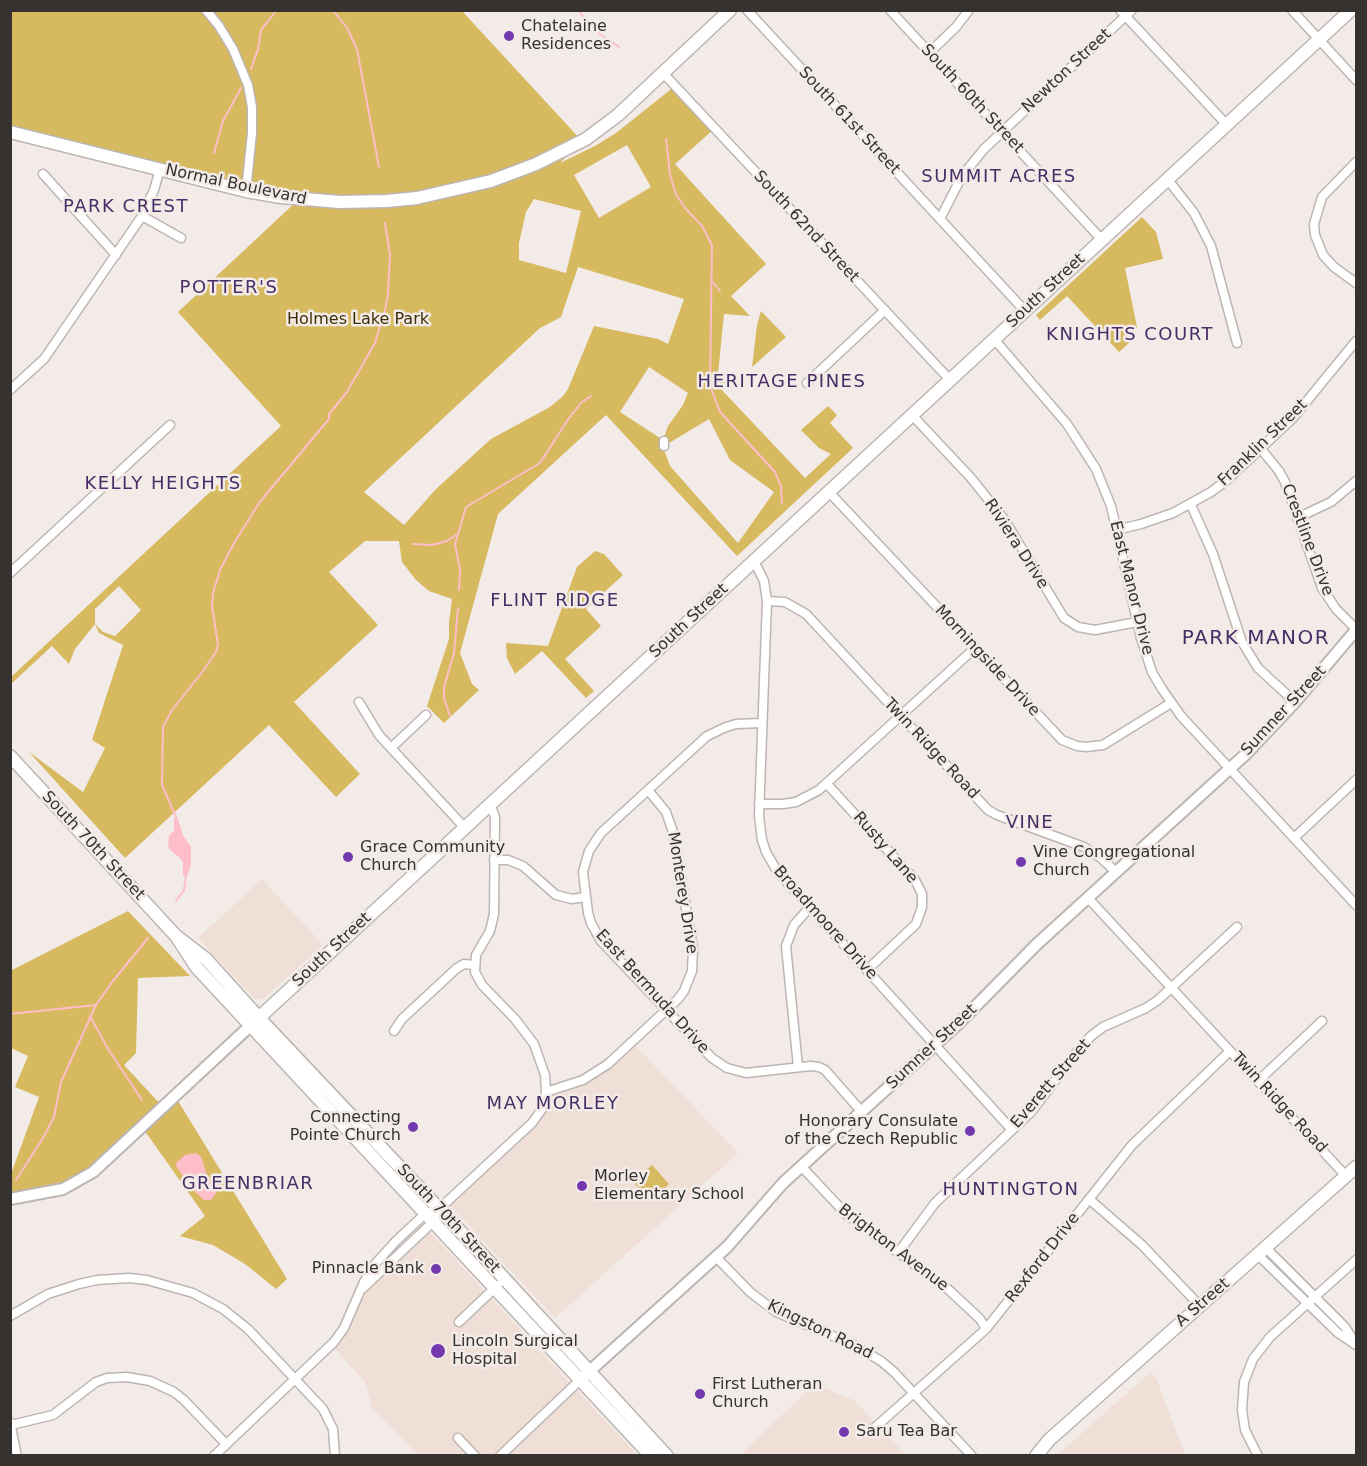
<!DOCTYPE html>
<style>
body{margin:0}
#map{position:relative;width:1367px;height:1466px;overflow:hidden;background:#f3ebe7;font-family:"DejaVu Sans",sans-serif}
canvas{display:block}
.frame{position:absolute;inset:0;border:12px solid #353230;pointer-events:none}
</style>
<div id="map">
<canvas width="1367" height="1466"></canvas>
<div class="frame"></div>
</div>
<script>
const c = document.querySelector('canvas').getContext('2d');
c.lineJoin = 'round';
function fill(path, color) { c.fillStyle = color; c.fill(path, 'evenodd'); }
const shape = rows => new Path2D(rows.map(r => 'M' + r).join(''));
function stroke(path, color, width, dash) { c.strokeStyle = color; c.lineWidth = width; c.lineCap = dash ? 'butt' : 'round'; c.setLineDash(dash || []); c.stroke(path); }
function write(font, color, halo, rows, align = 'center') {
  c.font = font + ' "DejaVu Sans",sans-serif'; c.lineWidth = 5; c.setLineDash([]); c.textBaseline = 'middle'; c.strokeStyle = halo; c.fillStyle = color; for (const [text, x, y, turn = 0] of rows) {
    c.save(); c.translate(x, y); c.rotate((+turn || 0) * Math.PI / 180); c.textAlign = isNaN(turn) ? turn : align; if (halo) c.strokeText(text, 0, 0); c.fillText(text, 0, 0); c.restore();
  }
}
fill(shape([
 [262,879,323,945,263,999,255,999,198,938],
 [632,1042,738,1153,555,1318,447,1202,532,1123,546,1092,571,1085],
 [426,1228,545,1356,637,1455,418,1455,372,1407,365,1382,331,1345,362,1289],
 [1151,1372,1156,1378,1185,1455,1057,1455],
 [815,1384,855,1401,906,1455,739,1456]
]), '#efdfd7');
fill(shape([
 [10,11,462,11,582,141,560,163,595,146,616,133,675,86,714,129,675,164,766,264,731,296,750,316,724,314,718,374,732,376,720,388,805,478,831,454,819,448,801,430,828,406,837,415,830,423,853,448,737,556,606,415,498,514,460,653,472,684,479,690,444,723,427,706,449,639,449,622,452,599,429,591,416,580,402,562,399,541,365,541,329,572,378,625,294,702,360,774,336,797,269,725,125,858,29,752,83,792,105,748,92,740,123,645,99,633,95,624,75,649,69,664,52,646,11,684,11,677,281,426,178,312,298,200,11,132],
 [627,145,651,187,599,218,574,175],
 [534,199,581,211,566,273,519,260,519,243,526,212],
 [578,267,684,299,668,344,658,339,594,326,568,389,563,396,550,407,491,439,436,489,404,525,364,492,540,328,561,317],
 [649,367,688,393,683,405,668,426,663,440,620,412],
 [709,419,730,460,774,492,738,543,670,466,664,450,664,446],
 [119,586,141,610,115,636,103,632,95,624,95,609],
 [1142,217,1156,232,1163,259,1125,268,1137,327,1130,342,1119,352,1067,296,1040,320,1036,315],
 [761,311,786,337,752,367,757,325],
 [595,551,604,554,623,575,586,609,601,626,565,659,594,691,586,698,542,651,515,674,507,658,506,643,548,646,577,567],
 [128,911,190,976,138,978,136,1053,124,1065,163,1107,175,1096,287,1279,276,1289,245,1264,213,1245,180,1236,205,1216,142,1127,79,1182,11,1199,11,1174,39,1097,15,1087,28,1056,11,1048,10,965,12,970],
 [652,1165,669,1184,651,1201,633,1182]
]), '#d7b960');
fill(shape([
 [174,817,179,823,183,835,191,847,191,864,187,877,183,875,183,863,180,858,171,851,168,846,169,836,174,830],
 [196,1153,201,1157,207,1175,217,1192,211,1200,204,1200,192,1189,176,1166,177,1162,185,1155]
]), '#febec9');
stroke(shape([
 [333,10,347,28,357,49,379,167],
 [578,10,594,30,619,47],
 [251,69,258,49,261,30,277,10],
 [666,139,670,175,676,194,685,208,702,226,712,245,710,386,720,412,775,472,781,487,782,504],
 [214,153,223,121,241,88],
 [713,282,720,291],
 [413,544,432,545,447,541,456,535],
 [459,590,460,570,455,544,466,507,540,463,567,421,581,403,591,396],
 [450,716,444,698,444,687,454,653,458,608],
 [178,822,162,785,163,727,172,710,203,671,216,652,218,645,212,606,213,593,220,570,233,545,259,503,329,419,329,414,347,392,375,343,386,306,388,293,390,255,385,223],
 [176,901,184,890,186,874],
 [10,1014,96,1005],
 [90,1016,108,1049,142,1100],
 [16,1180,43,1138,54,1117,61,1082,96,1005,112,982,148,938]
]), '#febec9', 2);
const minor = shape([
 [206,10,219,26,233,49,248,85,252,107,252,133,246,191],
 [747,10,1025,311],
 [890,10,1102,240],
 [1120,10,1227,125],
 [1292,10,1356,80],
 [929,53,956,27,969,10],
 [663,73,950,380],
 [1356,162,1322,197,1314,224,1315,235,1323,255,1334,267,1356,283],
 [43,174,116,255],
 [1168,180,1194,213,1211,246,1237,343],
 [142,216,181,238],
 [940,219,962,176,984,149,1132,10],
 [994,339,1067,424,1096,469,1111,506,1141,638,1152,672,1162,689,1181,716,1356,905],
 [807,383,885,310],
 [10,390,44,359,142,216,154,190,160,169],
 [912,415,971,478,1004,519,1064,618,1078,627,1095,630,1137,622],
 [664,441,664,446],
 [1261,449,1279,471,1285,482,1322,588,1336,609,1356,629],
 [829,492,1062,740,1077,746,1086,747,1103,745,1171,703],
 [1191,505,1213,554,1242,642,1258,668,1295,702],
 [1297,518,1331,502,1356,481],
 [1116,530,1141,524,1173,513,1211,492,1227,480,1293,418,1356,341],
 [754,561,764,581,767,601,759,816,762,840,766,852,777,871,1012,1130],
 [10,573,170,425],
 [767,601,785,602,806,614,988,810,997,815,1084,847,1101,858,1116,872],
 [359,702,379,735,465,828],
 [762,723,736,724,726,727,707,736,601,833,589,851,583,872,588,913,591,923,601,941,712,1058,727,1068,746,1073,811,1066,819,1067,825,1070,862,1112],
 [391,748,426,715],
 [827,784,915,880,922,894,922,907,916,924,867,970],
 [490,804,495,817,494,914,490,931,476,955,475,972,482,985,515,1019,534,1044,545,1075,546,1092],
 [759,804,783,804,796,802,819,790,975,648],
 [1294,838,1356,780],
 [494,860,508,860,523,866,556,895,572,899,585,897],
 [1088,898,1346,1176],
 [394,1031,402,1019,457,968,464,964,474,965],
 [798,1067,786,946,794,925,810,907],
 [1258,1081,1322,1021],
 [801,1166,846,1214,949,1290,980,1319,986,1329],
 [1089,1199,1142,1245,1200,1306],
 [1266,1248,1345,1327,1355,1343],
 [898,1253,935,1203,1032,1111,1076,1053,1091,1036,1103,1027,1146,1008,1158,1000,1237,927],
 [1258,1255,1338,1333,1356,1345],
 [716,1257,750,1292,776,1312,852,1344,881,1361,894,1372,972,1456],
 [362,1289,434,1221,439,1209,532,1123,542,1109,546,1092,583,1080,608,1064,678,999,684,991,692,971,693,949,673,832,666,812,648,790],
 [10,1316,48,1294,79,1284,97,1280,129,1278,147,1280,193,1293,223,1309,248,1329,323,1409,333,1429,335,1456],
 [459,1322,498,1285],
 [10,1422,17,1456],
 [11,1425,53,1415,96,1382,107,1378,127,1377,150,1381,174,1392,184,1400,226,1444],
 [871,1431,986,1329,1132,1145,1230,1051],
 [458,1438,475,1456],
 [214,1456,334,1342,344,1328,364,1282,376,1263,396,1241,426,1213,429,1212],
 [500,1456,580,1380],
 [1258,1456,1245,1430,1242,1410,1244,1382,1253,1359,1270,1337,1356,1260]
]);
const tertiary = shape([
 [10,1199,63,1189,93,1172,250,1026],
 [583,1377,727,1247,783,1183,960,1022,1037,944,1247,753,1295,702,1356,630]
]);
const secondary = shape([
 [10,132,246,191,281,197,340,202,387,201,417,198,491,181,536,164,586,139,618,115,730,10],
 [10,756,176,936,206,959,259,1018,490,1263,667,1456],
 [178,939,197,968,651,1456],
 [250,1026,1351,10],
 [1036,1456,1049,1440,1356,1167]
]);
stroke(minor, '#bdb5b1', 11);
stroke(tertiary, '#bdb5b1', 14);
stroke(secondary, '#bdb5b1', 15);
stroke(minor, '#fff', 8);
stroke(tertiary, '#fff', 10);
stroke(secondary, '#fff', 12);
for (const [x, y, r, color] of [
 [509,36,6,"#7438ae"],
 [348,857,6,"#7438ae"],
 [1021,862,6,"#7438ae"],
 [413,1127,6,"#7438ae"],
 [970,1131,6,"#7438ae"],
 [582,1186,6,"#7438ae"],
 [436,1269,6,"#7438ae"],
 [438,1351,8,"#7438ae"],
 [700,1394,6,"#7438ae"],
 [844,1432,6,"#7438ae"]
]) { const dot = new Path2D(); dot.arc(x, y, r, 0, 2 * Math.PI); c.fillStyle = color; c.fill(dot); stroke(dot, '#f3ebe7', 2); }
write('16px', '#353230', '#f3ebe7', [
 ["Chatelaine",521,27],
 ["Residences",521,45],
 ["Grace Community",360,848],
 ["Church",360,866],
 ["Vine Congregational",1033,853],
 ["Church",1033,871],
 ["Connecting",401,1118,"right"],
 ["Pointe Church",401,1136,"right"],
 ["Honorary Consulate",958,1122,"right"],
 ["of the Czech Republic",958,1140,"right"],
 ["Morley",594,1177],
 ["Elementary School",594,1195],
 ["Pinnacle Bank",424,1269,"right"],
 ["Lincoln Surgical",452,1342],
 ["Hospital",452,1360],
 ["First Lutheran",712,1385],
 ["Church",712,1403],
 ["Saru Tea Bar",856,1432]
], 'left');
write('16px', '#353230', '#f3ebe7', [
 ["Newton Street",1067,71,-43],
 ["South 60th Street",972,99,47],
 ["South 61st Street",849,121,47],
 ["Normal Boulevard",236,185,12],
 ["South 62nd Street",806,227,47],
 ["South Street",1046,291,-43],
 ["Franklin Street",1263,443,-44],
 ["Crestline Drive",1307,540,69],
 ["Riviera Drive",1016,544,57],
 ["East Manor Drive",1131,588,76],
 ["South Street",689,621,-43],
 ["Morningside Drive",987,661,47],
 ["Sumner Street",1284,711,-47],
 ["Twin Ridge Road",931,749,47],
 ["South 70th Street",93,846,47],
 ["Rusty Lane",885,848,49],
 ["Monterey Drive",682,893,81],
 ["Broadmoore Drive",825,923,48],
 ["South Street",332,950,-43],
 ["East Bermuda Drive",652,992,48],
 ["Sumner Street",932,1047,-43],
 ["Everett Street",1051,1084,-49],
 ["Twin Ridge Road",1279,1103,47],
 ["South 70th Street",448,1219,47],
 ["Brighton Avenue",893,1248,37],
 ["Rexford Drive",1043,1258,-52],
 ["A Street",1203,1303,-41],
 ["Kingston Road",820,1330,26]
]);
write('16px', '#3e3004', '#f3ebe7', [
 ["Holmes Lake Park",358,320]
]);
c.letterSpacing = '1.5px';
write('18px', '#492d67', '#f3ebe7', [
 ["SUMMIT ACRES",999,177],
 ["PARK CREST",126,207],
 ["POTTER'S",229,288],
 ["KNIGHTS COURT",1130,335],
 ["HERITAGE PINES",782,382],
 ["KELLY HEIGHTS",163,484],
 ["FLINT RIDGE",555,601],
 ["VINE",1030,823],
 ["MAY MORLEY",553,1104],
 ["GREENBRIAR",248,1184],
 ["HUNTINGTON",1011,1190]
]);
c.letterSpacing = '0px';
c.letterSpacing = '1.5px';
write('20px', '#492d67', '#f3ebe7', [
 ["PARK MANOR",1256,639]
]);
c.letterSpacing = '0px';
</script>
